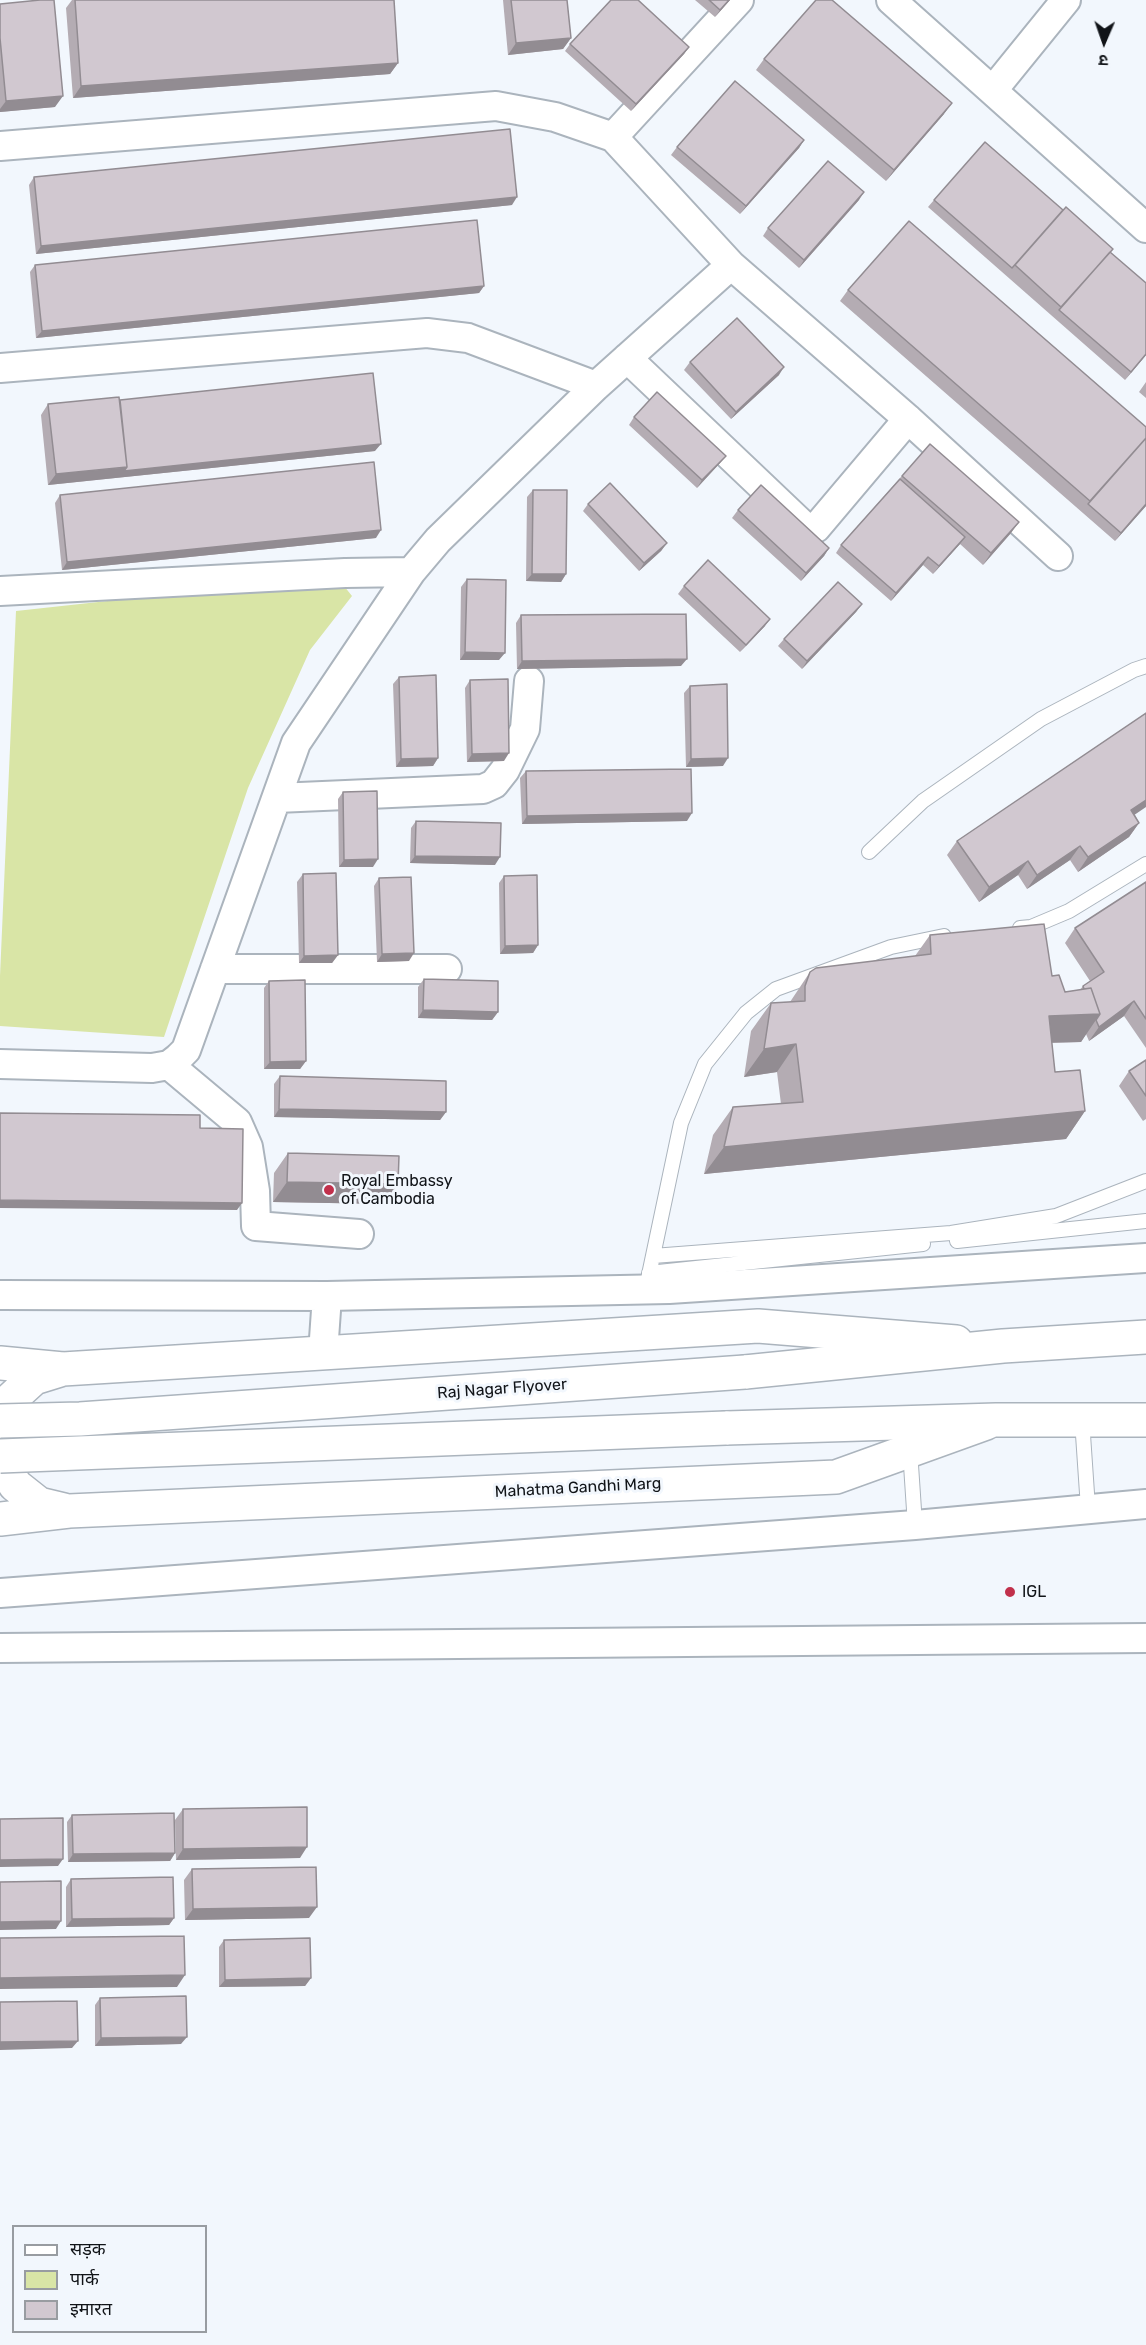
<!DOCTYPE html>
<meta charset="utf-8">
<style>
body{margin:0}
#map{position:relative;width:1146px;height:2345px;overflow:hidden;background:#f2f7fd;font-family:Rubik,"Noto Sans Devanagari",sans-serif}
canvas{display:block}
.legend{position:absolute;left:12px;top:2225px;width:195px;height:108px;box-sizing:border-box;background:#f2f7fd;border:2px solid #989ca1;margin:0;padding:8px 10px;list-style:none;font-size:18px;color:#111418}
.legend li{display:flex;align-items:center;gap:12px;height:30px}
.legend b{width:30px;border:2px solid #989ca1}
.north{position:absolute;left:1074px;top:12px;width:60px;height:60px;-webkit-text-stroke:4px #f2f7fd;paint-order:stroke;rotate:182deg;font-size:16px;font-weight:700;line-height:24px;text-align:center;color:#111418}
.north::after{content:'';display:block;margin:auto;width:21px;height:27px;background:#111418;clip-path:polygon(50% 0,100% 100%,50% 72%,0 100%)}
</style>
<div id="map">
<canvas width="1146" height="2345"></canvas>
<ul class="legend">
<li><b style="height:8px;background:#fff"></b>सड़क</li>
<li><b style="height:16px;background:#d9e5a6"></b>पार्क</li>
<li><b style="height:16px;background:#d1c8d0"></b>इमारत</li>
</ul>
<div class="north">उ</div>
</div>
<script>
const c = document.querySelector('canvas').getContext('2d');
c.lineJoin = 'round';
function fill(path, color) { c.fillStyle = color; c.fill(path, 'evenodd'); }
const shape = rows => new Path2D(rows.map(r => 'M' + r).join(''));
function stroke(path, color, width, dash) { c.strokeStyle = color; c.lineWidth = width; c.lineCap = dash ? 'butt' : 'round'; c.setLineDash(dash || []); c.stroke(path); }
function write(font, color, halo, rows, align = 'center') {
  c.font = font + ' Rubik,sans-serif'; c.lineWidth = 6; c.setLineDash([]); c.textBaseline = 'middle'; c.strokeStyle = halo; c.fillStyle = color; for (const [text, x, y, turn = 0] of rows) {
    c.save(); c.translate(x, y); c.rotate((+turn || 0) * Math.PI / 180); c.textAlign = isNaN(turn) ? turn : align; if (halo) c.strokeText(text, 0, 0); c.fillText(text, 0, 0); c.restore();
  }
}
fill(shape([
 [336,576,352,596,310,650,248,788,164,1037,0,1026,0,976,16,611]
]), '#d9e5a6');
const lane = shape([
 [869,852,923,801,1041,719,1134,670,1146,666],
 [1020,928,1031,927,1069,911,1146,864],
 [957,1241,1146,1221],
 [653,1256,951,1233,1056,1216,1146,1181],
 [649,1273,923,1244],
 [646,1289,681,1123,705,1064,746,1013,776,989,891,947,944,936],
 [1082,1420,1088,1508],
 [910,1450,915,1525]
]);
const street = shape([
 [891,0,1146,228],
 [993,90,1066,0],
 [613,137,739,0],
 [0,146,496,106,555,117,613,137,731,265,596,386,438,540,411,572,296,743,186,1050,178,1058,169,1065,152,1068,0,1064],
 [731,265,908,419,1058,556],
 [627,358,807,529,816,528,908,419],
 [0,368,427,333,468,338,596,386],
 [0,591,345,573,411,572],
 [277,798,483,789,494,784,505,770,525,729,529,681],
 [215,969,447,969],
 [169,1065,237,1122,248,1147,255,1191,256,1226,359,1234],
 [0,1295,327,1296,669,1289,1146,1258],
 [323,1353,327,1296],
 [0,1593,915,1525,1146,1504],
 [0,1648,1146,1638]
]);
const secondary = shape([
 [0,1363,63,1369,758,1326,956,1342],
 [0,1427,11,1399,34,1378,63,1369],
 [0,1434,1,1458,15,1485,39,1504,64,1510],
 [0,1519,69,1511,836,1477,986,1423]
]);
const primary = shape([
 [745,1372,1003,1346,1146,1337],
 [726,1428,996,1420,1146,1420]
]);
stroke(lane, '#abb4bd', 16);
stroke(street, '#abb4bd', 32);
stroke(secondary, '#abb4bd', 36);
stroke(primary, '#abb4bd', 36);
stroke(lane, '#fff', 14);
stroke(street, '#fff', 28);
stroke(secondary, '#fff', 33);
stroke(primary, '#fff', 33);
const primaryBridge = shape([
 [0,1421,80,1419,745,1372],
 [0,1456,726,1428]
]);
stroke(primaryBridge, '#abb4bd', 36, []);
stroke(primaryBridge, '#fff', 33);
fill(shape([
 [72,0,394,0,398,63,390,74,73,98,66,8],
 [503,0,567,0,571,38,563,49,508,55],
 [695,0,730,0,715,17],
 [0,4,55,107,0,112],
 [570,44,689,47,684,54,631,111,565,51],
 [764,59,944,114,886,181,756,70],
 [804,140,799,148,740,214,671,155,677,147],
 [34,177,512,205,36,254,29,185],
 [859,200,799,268,763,236,768,228],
 [934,200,1110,252,1146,355,1125,380,928,207],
 [35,265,484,286,479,293,36,338,30,272],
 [848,290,1146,506,1115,541,840,301],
 [690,362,779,375,731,419,684,370],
 [1146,382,1146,398,1139,392],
 [120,400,375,451,48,485,41,415,48,404],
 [634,417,726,456,720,463,697,488,629,425],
 [930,444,1011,533,983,565,960,544,933,574,923,565,891,601,836,553,841,545],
 [533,490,566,574,561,582,526,581,527,497],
 [60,495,376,538,62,570,55,503],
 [588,504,667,543,661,551,639,571,583,511],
 [738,510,829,548,824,556,801,581,732,518],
 [467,579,499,660,460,660,461,587],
 [684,586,765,626,740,652,678,594],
 [862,604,856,612,802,669,778,646,784,639],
 [521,615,681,666,517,669,516,623],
 [399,677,438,758,433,766,396,767,393,684],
 [470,680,504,761,467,762,465,688],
 [690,686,723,766,686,767,684,693],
 [526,771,687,821,522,824,520,778],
 [343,792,373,867,339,867,338,799],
 [1135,815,1139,823,1129,837,1078,872,1070,860,1027,889,1018,875,979,902,947,855,957,841],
 [416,821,495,865,410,863,411,828],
 [303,874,338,955,332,963,299,963,297,882],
 [504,876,538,945,533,953,500,954,499,883],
 [379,878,409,961,377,962,374,886],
 [1146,882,1146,1048,1124,1016,1089,1041,1086,1034,1081,1042,1052,1043,1055,1072,1085,1111,1066,1139,704,1174,713,1135,733,1107,781,1104,777,1072,744,1077,751,1031,771,1003,790,1002,810,972,915,956,930,935,1052,976,1065,992,1080,990,1083,986,1090,981,1065,943,1075,928],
 [424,979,498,1012,492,1020,418,1018,418,987],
 [269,981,306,1061,300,1069,264,1069,264,988],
 [1146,1060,1146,1119,1143,1121,1119,1086,1129,1071],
 [280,1076,446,1112,440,1120,274,1117,274,1084],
 [288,1153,398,1184,385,1204,273,1202,274,1173],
 [183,1809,300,1858,176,1860,175,1820],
 [72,1815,175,1853,170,1861,68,1862,67,1822],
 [192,1869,309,1918,185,1920,184,1880],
 [71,1879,174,1918,169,1925,66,1927,66,1887],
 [224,1940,311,1978,305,1986,219,1987,219,1947],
 [100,1998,181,2044,95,2046,95,2005]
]), '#b4acb3');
fill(shape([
 [729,0,730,0,715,17,720,10],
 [571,38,563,49,508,55,516,43],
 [689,47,684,54,631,111,636,104],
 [398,63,390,74,73,98,81,86],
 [63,96,55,107,0,112,0,109,6,101],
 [952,103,944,114,886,181,894,170],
 [804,140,799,148,740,214,746,206],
 [864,192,859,200,799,268,804,260],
 [517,197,512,205,36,254,41,246],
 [484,286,479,293,36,338,42,331],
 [1146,354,1146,355,1125,380,1131,372],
 [784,367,779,375,731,419,736,412],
 [381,444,375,451,48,485,56,474],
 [726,456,720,463,697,488,702,480],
 [1146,504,1146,506,1115,541,1121,533],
 [1019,522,1011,533,983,565,991,553],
 [381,530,376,538,62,570,67,562],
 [965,537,960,544,933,574,939,566],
 [667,543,661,551,639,571,644,563],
 [829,548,824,556,801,581,806,573],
 [928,557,923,565,891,601,896,593],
 [532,574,566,574,561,582,526,581],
 [862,604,856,612,802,669,807,661],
 [770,619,765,626,740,652,746,645],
 [465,652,505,653,499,660,460,660],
 [687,659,681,666,517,669,522,661],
 [509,753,504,761,467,762,472,754],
 [438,758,433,766,396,767,401,759],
 [728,758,723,766,686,767,691,759],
 [1146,800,1146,807,1121,824,1131,810],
 [692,813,687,821,522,824,527,816],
 [1139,823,1129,837,1078,872,1088,857],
 [1080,846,1070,860,1027,889,1037,875],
 [415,856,500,857,495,865,410,863],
 [378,859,373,867,339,867,344,860],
 [1028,861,1018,875,979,902,989,887],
 [538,945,533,953,500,954,505,946],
 [414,953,409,961,377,962,382,954],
 [338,955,332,963,299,963,304,956],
 [1134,1001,1124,1016,1089,1041,1099,1027],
 [423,1010,498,1012,492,1020,418,1018],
 [1100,1014,1081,1042,1030,1043,1049,1016],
 [796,1044,777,1072,744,1077,764,1049],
 [306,1061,300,1069,264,1069,270,1062],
 [279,1109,446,1112,440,1120,274,1117],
 [1085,1111,1066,1139,704,1174,724,1147],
 [287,1182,398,1184,385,1204,273,1202],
 [0,1200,242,1203,237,1210,0,1208],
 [307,1847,300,1858,176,1860,183,1849],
 [175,1853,170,1861,68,1862,73,1854],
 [63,1859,58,1866,0,1867,0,1860],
 [317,1907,309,1918,185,1920,193,1909],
 [174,1918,169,1925,66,1927,72,1919],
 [61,1921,56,1929,0,1930,0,1922],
 [185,1975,177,1987,0,1989,0,1978],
 [311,1978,305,1986,219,1987,225,1980],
 [187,2037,181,2044,95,2046,101,2038],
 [78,2041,72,2048,0,2050,0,2042]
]), '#928c92');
const building = shape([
 [40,0,54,0,63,96,6,101,0,38,0,4,40,0],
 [75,0,394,0,398,63,81,86,75,0],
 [511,0,567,0,571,38,516,43,511,0],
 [611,0,638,0,689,47,636,104,570,44,611,0],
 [709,0,729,0,720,10,709,0],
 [816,0,832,0,952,103,894,170,764,59,816,0],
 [735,81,804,140,746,206,677,147,735,81],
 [510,129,517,197,41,246,34,177,510,129],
 [985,142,1063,210,1012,268,934,200,985,142],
 [828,161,864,192,804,260,768,228,828,161],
 [1066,207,1113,249,1061,307,1015,265,1066,207],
 [477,220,484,286,42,331,35,265,477,220],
 [909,221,1146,427,1146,438,1090,501,848,290,909,221],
 [1110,252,1146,283,1146,354,1131,372,1059,310,1110,252],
 [737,318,784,367,736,412,690,362,737,318],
 [373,373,381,444,124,471,127,467,120,400,373,373],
 [657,392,726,456,702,480,634,417,657,392],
 [119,397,127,467,56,474,48,404,119,397],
 [1146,438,1146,504,1121,533,1088,504,1146,438],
 [930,444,1019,522,991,553,902,476,930,444],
 [374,462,381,530,67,562,60,495,374,462],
 [900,479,965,537,939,566,928,557,896,593,841,545,900,479],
 [610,483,667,543,644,563,588,504,610,483],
 [761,485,829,548,806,573,738,510,761,485],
 [533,490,567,490,566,574,532,574,533,490],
 [708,560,770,619,746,645,684,586,708,560],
 [467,579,506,580,505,653,465,652,467,579],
 [838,582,862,604,807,661,784,639,838,582],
 [686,614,687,659,522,661,521,615,686,614],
 [436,675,438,758,401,759,399,677,436,675],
 [508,679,509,753,472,754,470,680,508,679],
 [727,684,728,758,691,759,690,686,727,684],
 [1146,713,1146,800,1131,810,1139,823,1088,857,1080,846,1037,875,1028,861,989,887,957,841,1146,713],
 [691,769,692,813,527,816,526,771,691,769],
 [377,791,378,859,344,860,343,792,377,791],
 [416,821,501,823,500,857,415,856,416,821],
 [336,873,338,955,304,956,303,874,336,873],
 [537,875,538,945,505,946,504,876,537,875],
 [411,877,414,953,382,954,379,878,411,877],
 [1146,882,1146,1019,1134,1001,1099,1027,1096,1020,1100,1014,1091,988,1084,989,1083,986,1104,972,1075,928,1146,882],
 [1044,924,1052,976,1059,975,1065,992,1091,988,1100,1014,1049,1016,1055,1072,1080,1070,1085,1111,724,1147,733,1107,803,1102,796,1044,764,1049,771,1003,805,1001,805,986,810,972,816,968,931,954,930,935,1044,924],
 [424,979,498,981,498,1012,423,1010,424,979],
 [305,980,306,1061,270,1062,269,981,305,980],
 [1146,1060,1146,1096,1129,1071,1146,1060],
 [280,1076,446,1081,446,1112,279,1109,280,1076],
 [0,1113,200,1115,200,1128,243,1129,242,1203,0,1200,0,1113],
 [288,1153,399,1156,398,1184,287,1182,288,1153],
 [307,1807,307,1847,183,1849,183,1809,307,1807],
 [174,1813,175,1853,73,1854,72,1815,174,1813],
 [63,1818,63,1859,0,1860,0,1819,63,1818],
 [316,1867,317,1907,193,1909,192,1869,316,1867],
 [173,1877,174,1918,72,1919,71,1879,173,1877],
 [61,1881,61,1921,0,1922,0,1882,61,1881],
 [184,1936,185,1975,0,1978,0,1938,184,1936],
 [310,1938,311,1978,225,1980,224,1940,310,1938],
 [186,1996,187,2037,101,2038,100,1998,186,1996],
 [77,2001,78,2041,0,2042,0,2002,77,2001]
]);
fill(building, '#d1c8d0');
stroke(building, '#928c92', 1.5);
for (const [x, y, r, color] of [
 [329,1190,6,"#c1304b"],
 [1010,1592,6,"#c1304b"]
]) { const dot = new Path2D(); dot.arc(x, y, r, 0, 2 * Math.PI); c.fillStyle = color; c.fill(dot); stroke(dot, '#f2f7fd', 2); }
write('16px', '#111418', '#f2f7fd', [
 ["Royal Embassy",341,1181],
 ["of Cambodia",341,1199],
 ["IGL",1022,1592]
], 'left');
write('16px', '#111418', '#f2f7fd', [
 ["Raj Nagar Flyover",502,1389,-4],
 ["Mahatma Gandhi Marg",578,1488,-3]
]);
</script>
